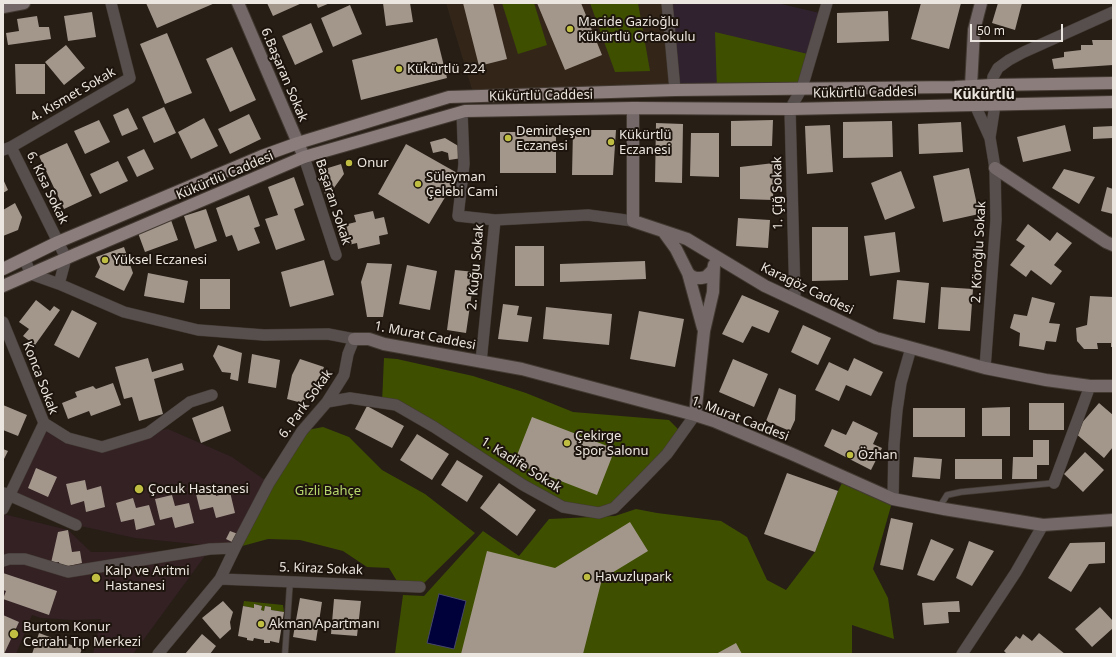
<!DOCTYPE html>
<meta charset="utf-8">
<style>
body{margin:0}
#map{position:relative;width:1116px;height:657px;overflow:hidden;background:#271e16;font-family:"Noto Sans",sans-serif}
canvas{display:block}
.frame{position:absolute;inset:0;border:4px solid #ece6e0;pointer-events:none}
.scale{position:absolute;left:970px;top:24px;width:93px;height:18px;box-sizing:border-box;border:2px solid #ece6e0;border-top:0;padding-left:5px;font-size:12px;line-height:14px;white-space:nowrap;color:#ece6e0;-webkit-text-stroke:3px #1d150d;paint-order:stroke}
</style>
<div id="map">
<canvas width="1116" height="657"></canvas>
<div class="frame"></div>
<div class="scale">50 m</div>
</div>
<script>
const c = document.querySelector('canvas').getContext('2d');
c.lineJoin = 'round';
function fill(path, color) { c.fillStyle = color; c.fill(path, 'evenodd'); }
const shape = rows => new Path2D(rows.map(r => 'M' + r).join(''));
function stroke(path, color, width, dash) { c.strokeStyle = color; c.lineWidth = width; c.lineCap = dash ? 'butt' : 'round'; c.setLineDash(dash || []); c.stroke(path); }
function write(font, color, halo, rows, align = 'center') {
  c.font = font + ' "Noto Sans",sans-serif'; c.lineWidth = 4; c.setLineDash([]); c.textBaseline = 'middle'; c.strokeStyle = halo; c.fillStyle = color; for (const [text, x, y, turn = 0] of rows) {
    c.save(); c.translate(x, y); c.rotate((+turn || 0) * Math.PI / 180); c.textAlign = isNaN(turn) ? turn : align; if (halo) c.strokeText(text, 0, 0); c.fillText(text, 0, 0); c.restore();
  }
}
fill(shape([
 [667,3,777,3,824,14,812,55,717,89,675,90]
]), '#30222e');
fill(shape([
 [446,3,667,3,675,90,474,96]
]), '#332619');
fill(shape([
 [44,423,102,447,148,433,168,429,232,457,269,483,235,548,135,538,76,525,9,496],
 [3,514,68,530,91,552,197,551,210,549,133,654,93,654,101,619,73,620,41,618,32,615,16,654,3,654]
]), '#342124');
fill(shape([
 [502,3,534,3,547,45,518,54],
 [590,3,638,3,650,71,615,72],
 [715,32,812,55,802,88,717,89],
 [384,358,397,359,473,376,526,393,573,412,669,420,682,433,614,508,563,507,382,403],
 [323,427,349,437,382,470,425,494,475,533,420,587,400,586,389,568,367,567,343,551,300,540,268,539,235,548,302,431],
 [845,477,893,499,873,569,888,598,894,639,852,625,852,654,395,654,403,595,424,596,483,531,519,556,549,519,615,516,636,509,657,513,721,521,747,537,767,580,786,590,815,552,838,491],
 [244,601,283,605,284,612,271,610,271,607,265,606,264,611,261,610,262,606,255,604,254,608,243,606]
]), '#3e5000');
const water = shape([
 [439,594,466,601,454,649,427,643,439,594]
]);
fill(water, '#00013b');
stroke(water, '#47466c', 1);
fill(shape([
 [146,3,215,3,157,28],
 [267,3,302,3,273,16],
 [316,3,330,3,318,8],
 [383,3,410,3,413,22,386,26],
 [463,3,493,3,507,59,479,66],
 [537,3,581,3,602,55,565,70],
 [921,3,961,3,949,49,911,39],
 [998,3,1022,3,1015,30,992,23],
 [350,5,362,34,333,47,321,18],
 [888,11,889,41,837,43,837,13],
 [92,12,96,37,68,41,64,16],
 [37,16,39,27,49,27,51,39,8,45,6,33,19,31,17,19],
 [311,23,323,52,295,65,282,36],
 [167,33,192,93,165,104,140,44],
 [437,38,447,78,361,100,352,60],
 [1092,40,1113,40,1113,65,1054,69,1052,59,1064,57,1064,52,1081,50,1081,45,1093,45],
 [66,45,85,68,64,85,45,62],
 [232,47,256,100,230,112,206,59],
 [15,64,45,64,45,94,16,94],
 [164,107,176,133,154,143,142,117],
 [128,108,138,129,122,136,113,115],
 [249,114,261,139,230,154,218,129],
 [204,118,218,146,191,159,178,132],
 [99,120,110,142,85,154,74,131],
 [773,120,772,146,731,146,731,121],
 [892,121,893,157,843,158,843,122],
 [961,122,963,152,919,154,918,124],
 [656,123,683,124,682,183,655,182],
 [830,125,833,172,807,174,805,126],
 [1065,125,1071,151,1023,162,1017,137],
 [1113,126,1113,138,1093,139,1093,127],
 [573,130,616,130,613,175,572,175],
 [500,132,556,132,556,173,500,173],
 [691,133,719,133,719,177,690,176],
 [445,138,460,147,462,158,449,160,448,153,442,151,433,153,430,142],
 [67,143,92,196,64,209,39,156],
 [406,144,459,174,429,224,378,194],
 [144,149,154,169,137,177,127,157],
 [118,161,128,181,100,194,90,174],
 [774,163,773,200,740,199,740,167],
 [341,164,344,174,331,192,325,194,320,180,328,168],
 [969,168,979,214,943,222,933,176],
 [1064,169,1095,177,1079,204,1052,188],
 [901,171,915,208,885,220,871,183],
 [294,177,304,205,294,209,305,240,276,250,265,219,278,215,268,187],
 [3,179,8,190,3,193],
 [1107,187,1113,189,1113,214,1101,211],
 [249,195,260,226,254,228,260,243,238,251,232,235,226,237,216,208],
 [15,203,22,217,18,230,3,236,3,210],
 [206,209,217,241,195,249,184,216],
 [373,211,375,219,384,217,388,234,379,236,380,244,358,249,357,243,348,245,344,225,356,222,354,215],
 [738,218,770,220,768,248,736,246],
 [171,220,178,240,145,252,138,233],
 [1028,224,1050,241,1057,232,1072,243,1054,265,1062,271,1051,285,1031,270,1026,277,1010,265,1025,246,1016,240],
 [812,227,848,227,848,280,812,281],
 [895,232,900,272,870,276,864,236],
 [515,246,544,246,544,286,515,286],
 [124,247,133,273,124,291,95,277,100,267,96,257],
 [324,260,334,295,290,307,281,272],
 [645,261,646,279,560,282,560,264],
 [367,263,392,264,383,317,367,317,361,282],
 [407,265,437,271,430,310,399,304],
 [455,270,475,272,466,333,447,330],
 [148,273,188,281,184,303,144,296],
 [200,279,230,279,230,309,200,309],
 [897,280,929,283,925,323,893,319],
 [941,287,973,289,970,331,938,329],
 [742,295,779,311,769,333,752,326,743,343,722,334],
 [1090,296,1113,297,1113,347,1111,347,1111,343,1097,343,1098,349,1084,349,1077,341,1076,328,1087,325],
 [1032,297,1055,303,1049,323,1060,324,1056,342,1046,341,1044,350,1019,346,1020,333,1010,328,1014,314,1027,316],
 [36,300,50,311,54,306,60,310,35,345,23,336,29,329,19,322],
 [503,304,519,306,517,315,532,317,528,342,498,339],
 [546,307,612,314,609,345,543,339],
 [72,310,97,323,79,358,54,345],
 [639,311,684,319,675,367,630,359],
 [803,325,831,338,818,365,791,352],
 [218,345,242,353,238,381,230,379,231,373,222,372,213,356],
 [252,354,280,360,276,388,248,383],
 [148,358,152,372,182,363,184,370,154,379,163,414,139,421,132,397,124,399,115,367],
 [854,358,883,372,871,396,846,385,839,401,815,390,829,362,848,371],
 [300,359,324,367,316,387,302,403,287,399,292,375],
 [733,359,768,374,754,407,719,392],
 [113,383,121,405,91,416,89,411,68,419,62,403,77,397,75,392,93,386,96,389],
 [779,388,796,395,795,420,790,431,766,421],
 [1029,403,1064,403,1064,430,1029,430],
 [1099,403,1113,415,1113,447,1104,458,1074,432],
 [3,405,27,415,18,436,3,430],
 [223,406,231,431,201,443,192,418],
 [367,406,404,426,392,448,355,429],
 [1010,407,1010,436,982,436,982,408],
 [913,408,965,408,965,437,913,437],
 [532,417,615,449,597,495,514,463],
 [853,421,878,433,873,444,882,448,871,470,824,446,832,429,846,435],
 [417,434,449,454,432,480,400,460],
 [1033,440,1049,440,1049,465,1037,465,1037,479,1012,479,1013,457,1033,457],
 [3,449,8,451,3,461],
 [1085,452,1104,470,1083,492,1064,474],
 [914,457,942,459,940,479,912,477],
 [955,459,1002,459,1002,479,955,479],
 [457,460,483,476,467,502,441,485],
 [36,468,57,477,48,497,28,488],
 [787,473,838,491,815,552,764,534],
 [85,480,87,490,101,486,105,507,86,512,84,501,71,505,66,484],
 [499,483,536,510,517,536,480,508],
 [214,486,216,496,230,492,235,513,216,518,213,507,200,510,195,490],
 [172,495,175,506,189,503,194,523,175,528,172,517,160,520,155,499],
 [133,498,136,508,149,505,155,525,136,530,134,519,121,522,116,503],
 [891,518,913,523,903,570,880,565],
 [630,522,648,551,602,579,583,654,461,654,487,551,555,568],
 [68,530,72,552,80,551,82,563,60,568,59,562,51,563,58,532],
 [230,531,238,534,234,543,226,539],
 [931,539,954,549,934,581,917,575],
 [969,541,994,551,972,586,956,578],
 [1105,542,1105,563,1089,564,1071,592,1048,578,1070,543],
 [3,573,57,591,49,615,3,599,6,591,3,590],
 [300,598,322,602,316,641,293,637],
 [334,599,361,601,357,636,331,634],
 [223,601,233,612,230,622,231,629,220,639,202,618],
 [959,601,960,612,948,612,949,623,924,625,922,603],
 [254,604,262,606,261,610,264,611,265,606,271,607,271,610,284,612,279,643,270,641,270,643,264,643,264,640,254,638,253,641,247,640,247,638,238,636,243,606,254,608],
 [1100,607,1113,621,1113,628,1092,647,1075,629],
 [3,615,19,622,4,654,3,654],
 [39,633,82,649,80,654,32,654],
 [1039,633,1065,654,1007,654,1004,651,1016,636,1020,639,1023,634,1032,641],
 [202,634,216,646,210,654,185,654],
 [736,643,742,654,716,654]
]), '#a3978c');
const lane = shape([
 [944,508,942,503,947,495,961,492,1054,483],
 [285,654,290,582]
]);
const street = shape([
 [667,3,675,90],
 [971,86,975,105,990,138,995,168,996,220,985,368],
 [462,112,464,164,458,216,495,220,481,362],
 [990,137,995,105,992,85,993,77,998,68,1009,60,1024,52,1113,12],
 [11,147,66,258,59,284],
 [3,150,11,147,130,78,111,3],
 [304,157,336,255],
 [495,220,588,215,633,221],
 [24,258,31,274,59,284,124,312,198,330,264,335,328,334,354,339,348,354,344,375,327,402,302,431,269,483,235,548,220,579,158,654],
 [795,299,790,109,802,88,827,3],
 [3,322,44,423,3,509],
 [327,402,350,398,396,405,434,427,523,485,563,507,599,513,614,508,637,485,667,454,695,415],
 [44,423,68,438,102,447,148,433,190,402,212,395],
 [1054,483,1090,386],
 [4,493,76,525],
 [893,499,894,445,897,410,901,383,911,348],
 [3,561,9,559,25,559,68,572,210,549,235,548],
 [220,579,420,587],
 [962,654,1016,572,1043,525]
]);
const secondary = shape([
 [238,3,304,157],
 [3,7,24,3],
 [971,86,974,30,981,3],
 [633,108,633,221,687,239,765,286,876,338,985,368,1046,380,1090,386,1113,386],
 [995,168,1106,242,1113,245],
 [663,231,676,249,688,273,703,328],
 [688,273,691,276,696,278,701,278,706,277,713,270,714,265],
 [354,339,369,339,384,344,522,369,695,415,714,421,792,454,893,499,944,509,1043,525,1113,520],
 [695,415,704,331,713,292,714,265]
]);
const primary = shape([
 [3,269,58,242,262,156,298,143,449,97,675,90,955,87,992,85,1113,83],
 [3,286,76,254,304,157,465,111,633,108,790,109,1113,102]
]);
stroke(lane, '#433a32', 7);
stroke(street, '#433a32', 12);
stroke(secondary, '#433a32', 14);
stroke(primary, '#433a32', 14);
stroke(lane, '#564f4e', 5.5);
stroke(street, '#564f4e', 11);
stroke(secondary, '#746968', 12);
stroke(primary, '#8b7d7b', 12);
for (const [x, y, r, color] of [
 [570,29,4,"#bfbe42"],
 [399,69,4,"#bfbe42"],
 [508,138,4,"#bfbe42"],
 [611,142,4,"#bfbe42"],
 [349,163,4,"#bfbe42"],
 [418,184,4,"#bfbe42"],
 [105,260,4,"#bfbe42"],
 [567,443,4,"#bfbe42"],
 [850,455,4,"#bfbe42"],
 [139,489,5,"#bfbe42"],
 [587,577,4,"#bfbe42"],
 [96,578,5,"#bfbe42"],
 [261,624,4,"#bfbe42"],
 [14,634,5,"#bfbe42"]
]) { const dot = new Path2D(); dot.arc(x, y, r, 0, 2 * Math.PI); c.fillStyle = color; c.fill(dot); stroke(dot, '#1d150d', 1.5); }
write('13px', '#ece6e0', '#1d150d', [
 ["Macide Gazioğlu",578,22],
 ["Kükürtlü Ortaokulu",578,37],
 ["Kükürtlü 224",407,69],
 ["Demirdeşen",516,131],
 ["Eczanesi",516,146],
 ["Kükürtlü",619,135],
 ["Eczanesi",619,150],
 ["Onur",357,163],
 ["Süleyman",426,177],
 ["Çelebi Cami",426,192],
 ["Yüksel Eczanesi",113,260],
 ["Çekirge",575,436],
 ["Spor Salonu",575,451],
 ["Özhan",858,455],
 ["Çocuk Hastanesi",148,489],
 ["Kalp ve Aritmi",105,571],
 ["Hastanesi",105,586],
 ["Havuzlupark",595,577],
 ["Akman Apartmanı",269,624],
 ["Burtom Konur",23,627],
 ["Cerrahi Tıp Merkezi",23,642]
], 'left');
write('13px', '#ece6e0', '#1d150d', [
 ["6.Başaran Sokak",284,75,67],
 ["Kükürtlü Caddesi",865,93,-1],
 ["4. Kısmet Sokak",73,95,-30],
 ["Kükürtlü Caddesi",541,96,-1],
 ["Kükürtlü Caddesi",225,176,-23],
 ["6. Kısa Sokak",47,188,64],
 ["1. Çiğ Sokak",778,193,-91],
 ["Başaran Sokak",333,202,72],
 ["2. Köroğlu Sokak",979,252,-87],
 ["2. Kuğu Sokak",476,267,-85],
 ["Karagöz Caddesi",807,289,26],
 ["1. Murat Caddesi",425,336,11],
 ["Konca Sokak",40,378,69],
 ["6. Park Sokak",306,404,-54],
 ["1. Murat Caddesi",740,419,21],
 ["1. Kadife Sokak",521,465,32],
 ["5. Kiraz Sokak",321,569,2]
]);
write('13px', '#b7d76d', '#1d150d', [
 ["Gizli Bahçe",328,491]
]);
write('bold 14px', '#ece6e0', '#1d150d', [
 ["Kükürtlü",984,95]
]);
</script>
